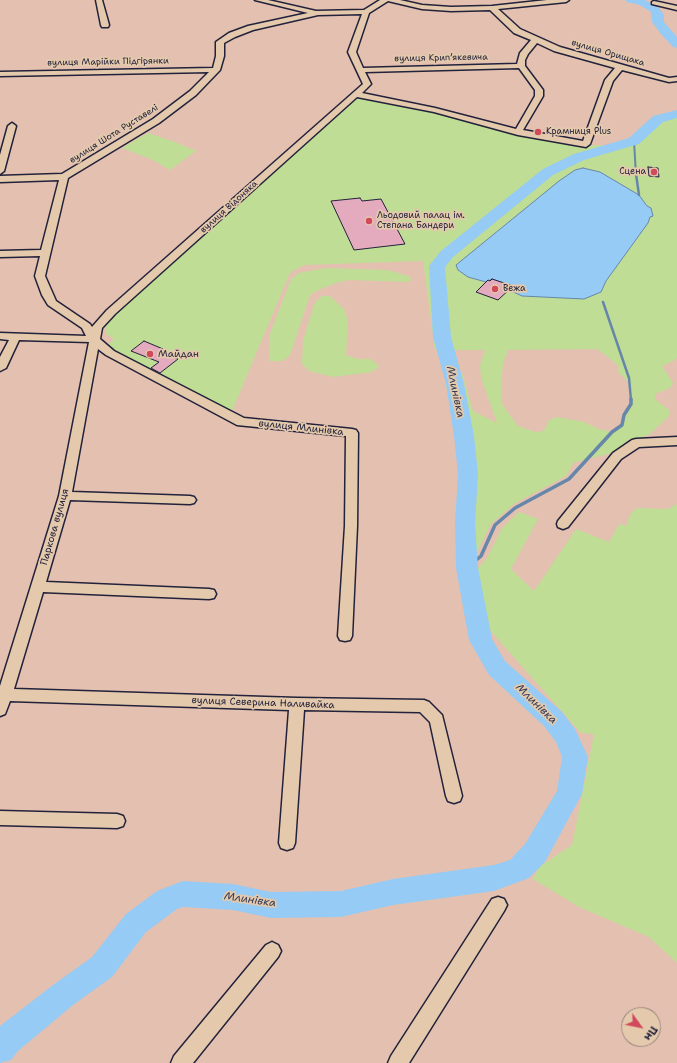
<!DOCTYPE html>
<meta charset="utf-8">
<style>
body{margin:0}
#map{position:relative;width:677px;height:1063px;overflow:hidden;background:#e4c0b1;font-family:"Shantell Sans",sans-serif}
canvas{display:block}
.north{position:absolute;left:621px;top:1007px;width:40px;height:40px;box-sizing:border-box;background:#e4c9ac;border:1px solid #96867f;border-radius:50%;rotate:123deg;font-size:11px;font-weight:700;line-height:16px;text-align:center;color:#22223b}
.north::after{content:'';display:block;margin:auto;width:14px;height:18px;background:#d1495b;clip-path:polygon(50% 0,100% 100%,50% 72%,0 100%)}
</style>
<div id="map">
<canvas width="677" height="1063"></canvas>
<div class="north">Пн</div>
</div>
<script>
const c = document.querySelector('canvas').getContext('2d');
c.lineJoin = 'round';
function fill(path, color) { c.fillStyle = color; c.fill(path, 'evenodd'); }
const shape = rows => new Path2D(rows.map(r => 'M' + r).join(''));
function stroke(path, color, width, dash) { c.strokeStyle = color; c.lineWidth = width; c.lineCap = dash ? 'butt' : 'round'; c.setLineDash(dash || []); c.stroke(path); }
function write(font, color, halo, rows, align = 'center') {
  c.font = font + ' "Shantell Sans",sans-serif'; c.lineWidth = 3.5; c.setLineDash([]); c.textBaseline = 'middle'; c.strokeStyle = halo; c.fillStyle = color; for (const [text, x, y, turn = 0] of rows) {
    c.save(); c.translate(x, y); c.rotate((+turn || 0) * Math.PI / 180); c.textAlign = isNaN(turn) ? turn : align; if (halo) c.strokeText(text, 0, 0); c.fillText(text, 0, 0); c.restore();
  }
}
fill(shape([
 [357,96,587,146,596,145,605,146,641,138,661,120,677,115,677,357,675,360,662,366,673,383,670,388,655,394,655,399,669,410,669,416,650,434,634,441,615,452,573,463,566,476,514,504,490,525,476,555,473,557,470,521,475,481,462,473,443,368,456,368,462,373,473,411,497,423,481,378,480,365,485,350,435,350,423,261,304,265,291,272,289,275,232,411,114,353,106,346,114,339,105,333,105,326,114,316],
 [597,349,613,361,619,367,618,372,628,382,631,404,624,415,622,425,612,432,599,429,584,422,557,417,549,420,544,431,535,432,518,426,502,404,501,386,503,364,508,350],
 [148,133,175,142,196,151,170,170,153,160,122,148],
 [325,268,388,270,411,277,410,282,350,280,339,282,318,290,310,295,290,355,283,361,269,361,269,336,291,279,299,273],
 [322,296,330,296,345,310,348,323,346,355,358,359,371,359,379,366,372,372,333,377,309,371,302,364,303,340,315,302],
 [677,504,677,963,649,937,579,907,533,879,539,867,572,845,594,734,581,733,488,628,475,571,487,558,502,528,519,512,538,519,511,569,534,591,576,529,609,542,619,524,628,526,628,520,631,513,637,508,668,509]
]), '#bfdd95');
const water = shape([
 [583,168,600,172,639,195,647,206,651,208,653,216,650,217,648,223,606,281,601,292,584,299,522,296,509,290,512,286,492,279,486,282,468,277,458,270,456,265,559,181,575,170,583,168]
]);
fill(water, '#95cbf4');
stroke(water, '#6787aa', 1);
stroke(shape([
 [634,141,636,175]
]), '#6787aa', 2);
stroke(shape([
 [636,174,639,195],
 [603,302,629,378,631,400]
]), '#6787aa', 2.5);
stroke(shape([
 [467,568,481,556,495,525,515,508,569,479,612,432,622,425,624,415,631,404,631,399]
]), '#6787aa', 3.5);
fill(shape([
 [625,0,645,0,659,8,664,15,664,22,677,37,677,48,673,47,661,34,652,22,651,12,640,5,627,2,625,0],
 [677,110,677,118,663,122,639,144,584,160,553,175,453,257,445,267,451,337,464,384,474,436,478,474,475,523,478,568,492,639,505,661,562,712,575,729,588,757,582,794,545,862,529,878,494,891,393,905,341,917,271,918,233,910,183,907,177,909,146,932,112,977,73,1005,18,1051,11,1060,0,1063,0,1026,53,985,92,957,126,914,157,891,183,881,233,884,271,892,341,891,393,879,494,865,510,860,525,844,557,791,562,757,556,742,544,726,489,675,469,640,456,568,455,523,458,474,454,436,446,384,433,337,429,266,441,251,543,169,574,154,629,138,653,116,677,110]
]), '#95cbf4');
const building = shape([
 [648,167,658,168,659,177,649,176,648,167],
 [360,198,362,201,381,199,405,244,354,250,331,201,360,198],
 [492,279,513,286,498,300,476,292,488,280,490,281,492,279],
 [144,341,163,349,159,351,178,359,160,373,151,368,159,362,131,351,144,341]
]);
fill(building, '#e4abbe');
stroke(building, '#22223b', 1);
const street = shape([
 [96,0,102,0,109,25,108,27,102,27,101,25,96,0],
 [255,0,268,0,316,11,364,10,380,0,400,0,422,5,451,7,492,6,547,0,569,0,566,2,498,9,520,29,560,47,669,78,677,77,677,81,669,82,622,70,613,81,590,144,586,147,518,135,434,112,357,97,115,314,102,328,100,339,114,351,244,418,352,429,356,430,358,433,357,526,352,636,350,640,345,641,340,640,338,636,345,526,346,436,237,425,106,355,98,349,72,492,190,496,194,497,196,500,194,503,190,504,70,500,46,582,209,589,214,590,216,594,214,598,209,599,43,592,14,689,297,698,424,700,429,702,442,715,462,796,460,801,454,803,448,801,446,796,430,722,420,712,304,710,295,843,293,848,287,850,281,848,279,843,289,710,10,701,5,714,0,716,0,686,59,496,89,342,19,340,6,368,0,371,0,357,9,340,0,339,0,333,86,336,82,328,48,305,42,295,35,276,40,256,0,257,0,251,41,250,59,180,0,182,0,176,62,174,153,119,190,91,209,72,0,76,0,72,213,68,216,56,216,42,229,33,248,26,308,13,255,0],
 [388,1,422,9,451,11,490,10,514,33,531,40,520,53,517,64,363,68,356,52,369,13,388,1],
 [362,14,348,52,363,84,107,310,92,327,90,324,56,301,45,276,68,178,159,123,196,95,220,70,224,56,224,43,235,37,253,30,318,15,362,14],
 [537,43,554,51,615,68,605,80,583,141,523,130,543,96,543,90,525,66,525,60,528,54,537,43],
 [519,68,535,90,535,96,516,129,435,108,362,93,371,84,365,72,519,68],
 [654,1,677,6,677,10,652,4,652,2,654,1],
 [12,123,16,126,4,171,0,174,0,155,8,126,12,123],
 [677,437,677,445,639,447,621,459,568,527,563,529,558,527,557,524,558,521,613,453,632,440,636,439,677,437],
 [0,811,117,814,123,816,125,821,123,826,117,828,0,825,0,811],
 [498,897,504,899,507,905,504,911,409,1063,388,1063,391,1056,492,899,498,897],
 [272,942,278,945,281,951,278,957,193,1063,171,1063,174,1056,266,945,272,942]
]);
stroke(street, '#22223b', 3);
fill(street, '#e4c9ac');
for (const [x, y, r, color] of [
 [538,132,4,"#d1495b"],
 [654,172,4,"#d1495b"],
 [369,221,4,"#d1495b"],
 [495,289,4,"#d1495b"],
 [150,354,4,"#d1495b"]
]) { const dot = new Path2D(); dot.arc(x, y, r, 0, 2 * Math.PI); c.fillStyle = color; c.fill(dot); stroke(dot, '#e4c9ac', 1.5); }
write('9px', '#22223b', '#e4c9ac', [
 ["вулиця Орищака",608,53,16],
 ["вулиця Крипʼякевича",441,58,-1],
 ["вулиця Марійки Підгірянки",108,62,-1],
 ["вулиця Шота Руставелі",114,134,-32],
 ["вулиця Відоняка",229,207,-42]
]);
write('9px', '#22223b', '#e4c9ac', [
 ["Крамниця Plus",546,132],
 ["Сцена",646,172,"right"],
 ["Льодовий палац ім.",377,216],
 ["Степана Бандери",377,226],
 ["Вежа",503,289]
], 'left');
write('10px', '#22223b', '#e4c9ac', [
 ["Майдан",158,354]
], 'left');
write('10px', '#22223b', '#e4c9ac', [
 ["вулиця Млинівка",301,428,6],
 ["Паркова вулиця",55,527,-74],
 ["вулиця Северина Наливайка",263,703,2]
]);
write('italic 11px', '#333b57', '#e4c9ac', [
 ["Млинівка",455,392,78],
 ["Млинівка",536,704,44],
 ["Млинівка",250,900,8]
]);
</script>
